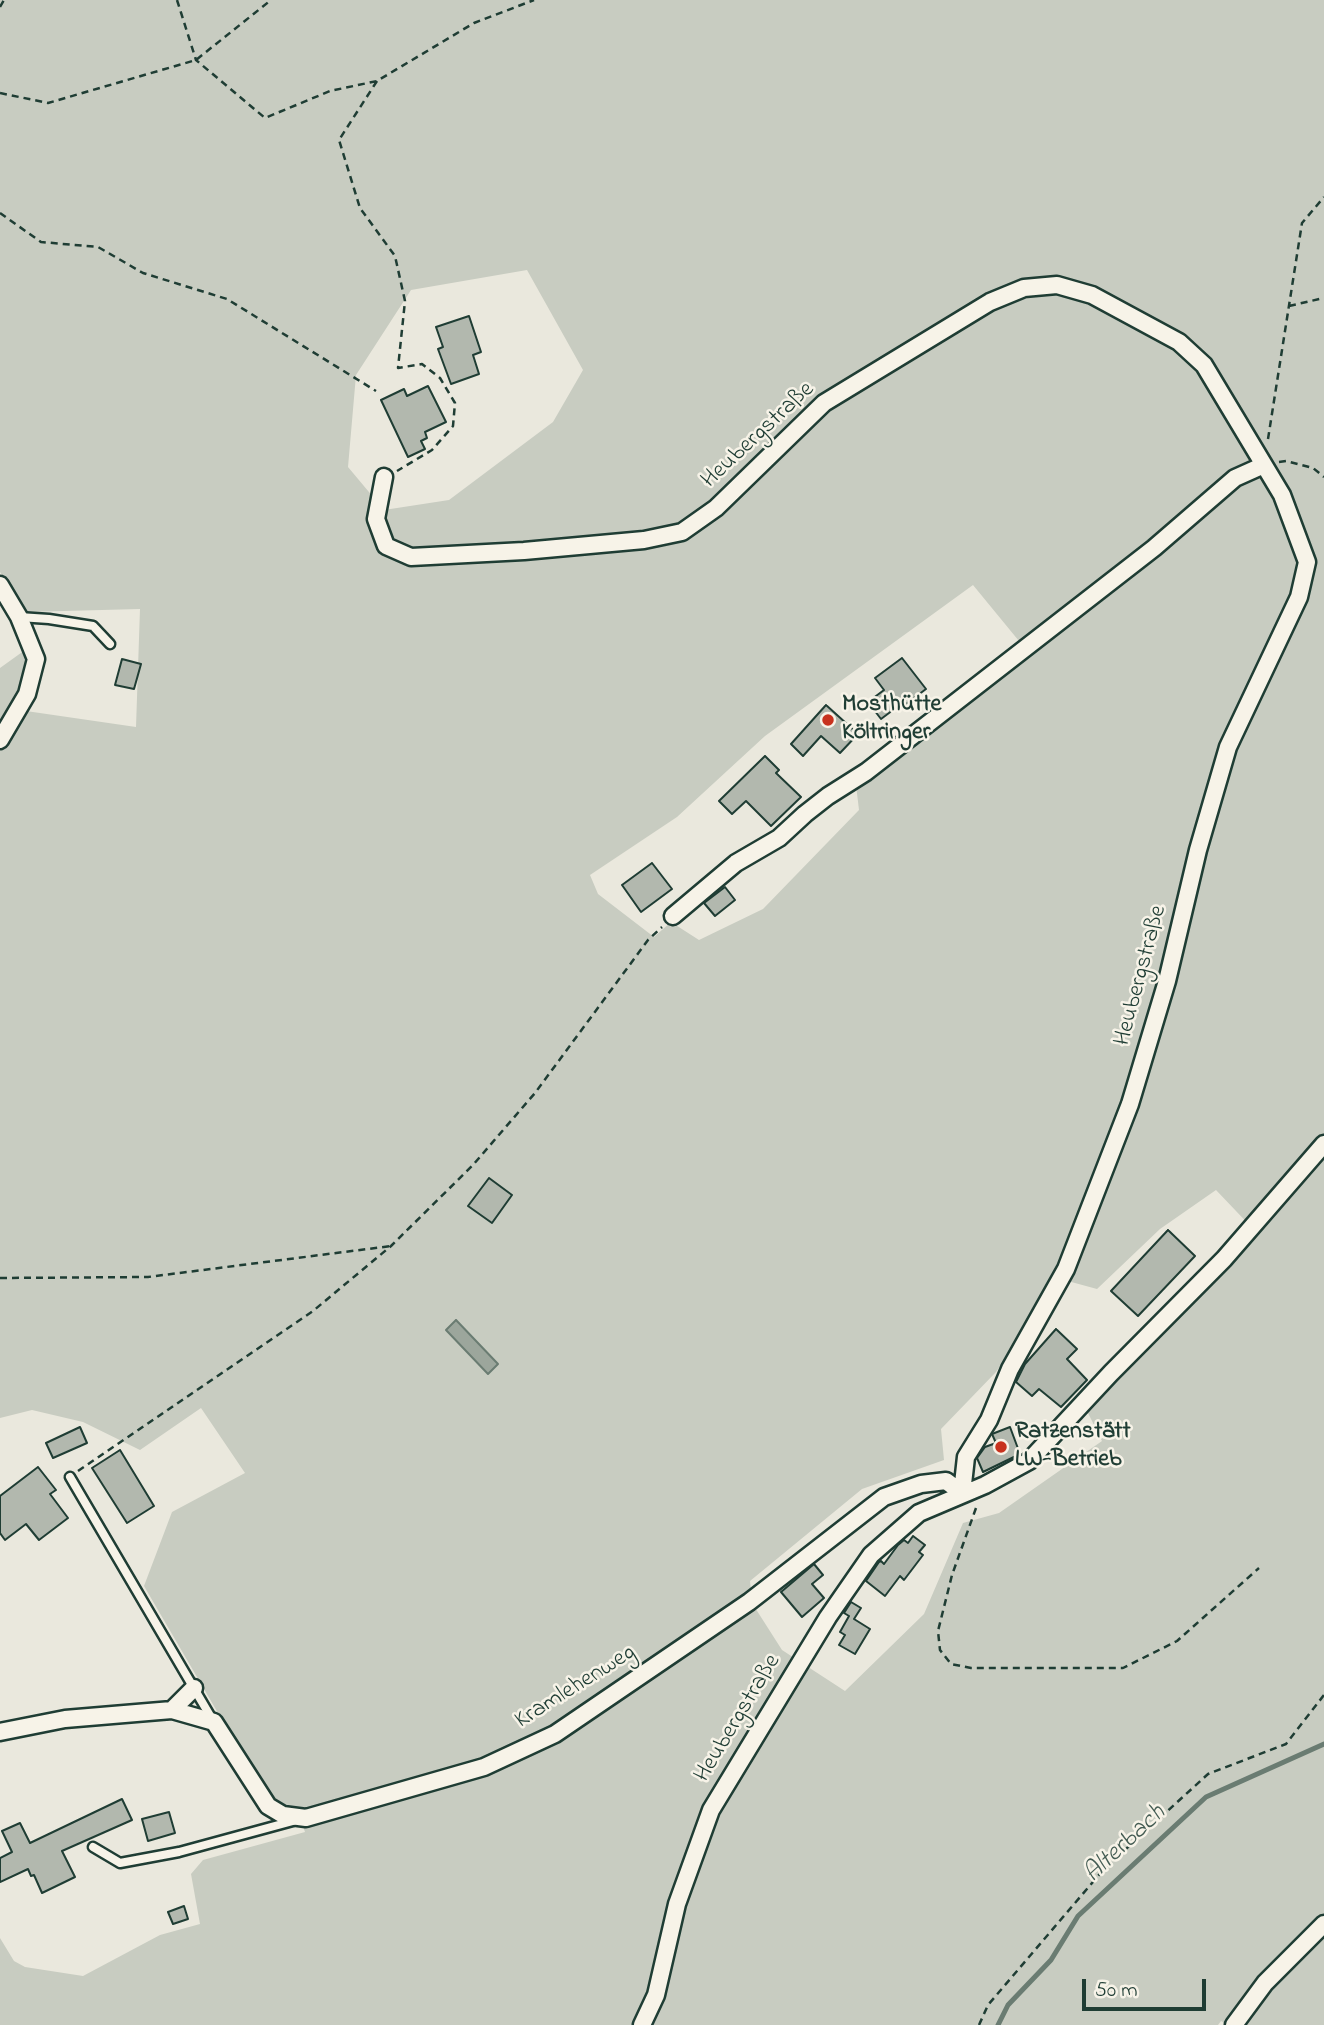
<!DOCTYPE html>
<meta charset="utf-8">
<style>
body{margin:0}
#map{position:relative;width:1324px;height:2025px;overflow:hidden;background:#eae8dd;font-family:"Indie Flower",sans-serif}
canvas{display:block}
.scale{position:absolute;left:1082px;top:1979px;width:124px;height:32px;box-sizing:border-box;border:4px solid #1f3d34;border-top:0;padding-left:9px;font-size:21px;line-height:24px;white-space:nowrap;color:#1f3d34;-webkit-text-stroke:5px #f7f3e8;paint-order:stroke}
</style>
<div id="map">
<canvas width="1324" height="2025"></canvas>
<div class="scale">50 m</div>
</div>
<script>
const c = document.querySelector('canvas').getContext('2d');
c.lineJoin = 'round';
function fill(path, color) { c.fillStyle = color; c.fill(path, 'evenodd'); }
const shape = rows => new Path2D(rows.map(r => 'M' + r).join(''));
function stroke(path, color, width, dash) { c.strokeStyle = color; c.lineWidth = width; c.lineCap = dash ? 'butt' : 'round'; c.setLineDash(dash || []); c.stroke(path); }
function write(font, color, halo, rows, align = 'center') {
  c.font = font + ' "Indie Flower",sans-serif'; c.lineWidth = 5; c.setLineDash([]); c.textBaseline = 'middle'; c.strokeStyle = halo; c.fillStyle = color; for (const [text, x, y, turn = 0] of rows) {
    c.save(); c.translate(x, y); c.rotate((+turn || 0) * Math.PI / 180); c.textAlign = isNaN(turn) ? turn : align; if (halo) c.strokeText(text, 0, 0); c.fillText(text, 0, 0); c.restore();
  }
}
fill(shape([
 [0,0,1324,0,1324,2025,1228,2025,1221,2021,1218,2025,0,2025,0,1938,14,1961,25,1967,83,1976,160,1935,200,1924,191,1874,203,1860,305,1832,298,1812,275,1802,257,1780,144,1586,172,1512,245,1473,201,1408,140,1450,83,1422,32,1410,0,1418,0,668,25,650,40,656,26,711,136,727,140,609,26,612,0,572],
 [527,270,583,370,553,422,449,500,384,510,348,467,356,375,411,290],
 [973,585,1028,652,856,785,859,810,763,909,699,940,671,922,654,937,598,894,590,875,677,817,765,736],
 [1216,1190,1256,1232,1088,1413,1102,1441,999,1513,963,1523,924,1614,845,1691,782,1650,752,1603,750,1581,862,1489,944,1460,941,1429,996,1372,1024,1331,1064,1280,1097,1289,1160,1229]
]), '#c8ccc1');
const water = shape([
 [456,1320,498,1364,488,1374,446,1330,456,1320]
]);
fill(water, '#9ca69c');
stroke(water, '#6a7c72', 2);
stroke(shape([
 [998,2025,1008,2005,1051,1960,1078,1916,1206,1797,1324,1744]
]), '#6a7c72', 5);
const building = shape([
 [469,316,481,352,473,355,479,374,451,384,438,349,443,347,436,327,469,316],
 [428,386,446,422,425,432,427,438,421,441,425,449,408,457,381,400,404,389,407,396,428,386],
 [902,658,926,689,898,710,897,707,881,719,868,702,884,690,875,678,902,658],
 [122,659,141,664,134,689,115,685,122,659],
 [826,705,858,734,840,753,821,736,803,756,791,744,826,705],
 [765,756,779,770,776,773,801,797,771,826,746,801,732,814,719,801,765,756],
 [652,863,672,889,641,912,622,885,652,863],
 [725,887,735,900,715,916,704,903,725,887],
 [489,1178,512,1195,492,1223,468,1206,489,1178],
 [1168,1230,1195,1256,1138,1316,1111,1291,1168,1230],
 [1056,1329,1077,1349,1067,1359,1087,1380,1061,1407,1039,1389,1032,1396,1016,1382,1025,1364,1056,1329],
 [80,1427,87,1443,53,1458,46,1443,80,1427],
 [1010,1427,1020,1454,983,1472,977,1458,985,1447,996,1443,992,1434,1010,1427],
 [120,1450,154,1506,127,1523,92,1468,120,1450],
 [38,1467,56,1490,50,1494,68,1518,39,1540,26,1524,5,1540,0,1533,0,1496,38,1467],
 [913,1536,925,1545,919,1552,923,1555,904,1580,900,1576,885,1596,866,1581,879,1562,881,1561,884,1564,898,1545,904,1540,908,1543,913,1536],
 [814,1564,823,1575,812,1584,824,1598,802,1617,781,1592,814,1564],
 [851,1602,861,1608,854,1619,870,1629,855,1654,839,1645,845,1635,840,1632,849,1616,844,1613,851,1602],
 [122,1799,132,1820,62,1851,75,1877,42,1893,34,1875,31,1876,28,1869,0,1882,0,1858,12,1852,2,1831,20,1823,30,1843,122,1799],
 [169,1812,175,1833,148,1841,142,1819,169,1812],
 [184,1906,188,1919,173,1924,168,1912,184,1906]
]);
fill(building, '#b2b8ae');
stroke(building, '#1f3d34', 2);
const lane = shape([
 [19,617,49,619,93,626,110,644],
 [70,1477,212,1719],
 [93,1847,120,1863,179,1852,293,1821]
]);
const street = shape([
 [384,477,376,519,386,546,411,557,524,551,644,540,682,532,716,508,824,403,990,302,1024,288,1057,285,1092,295,1179,342,1204,365,1282,495,1307,562,1299,597,1228,747,1198,850,1167,981,1130,1104,1066,1269,1010,1369,989,1420,966,1457,962,1493],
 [0,585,19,617,36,659,27,694,0,740],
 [673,916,736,863,779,838,805,814,828,796,866,772,1154,548,1235,478,1264,465],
 [172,1710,194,1688],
 [0,1732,65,1719,172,1710,214,1722,268,1806,283,1815,306,1818,484,1767,555,1734,749,1602,884,1497,921,1484,946,1481,962,1493],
 [642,2025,656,1995,677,1904,711,1810,828,1617,871,1555,919,1513,985,1485,1029,1461,1111,1373,1224,1259,1324,1144],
 [1234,2025,1265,1983,1324,1924]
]);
stroke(lane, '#1f3d34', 13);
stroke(street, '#1f3d34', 21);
stroke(shape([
 [177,0,196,60,265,118,330,91,377,81,474,23,534,0],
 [0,7,4,0],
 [377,81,339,140,360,208,395,256,405,301,398,368,422,364,440,378,455,403,453,426,432,450,397,471],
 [0,93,48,103,196,60,271,0],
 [0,213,41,242,98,247,143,273,227,299,376,391],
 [1289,306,1324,298],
 [1268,439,1302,223,1324,197],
 [1279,462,1286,461,1313,468,1324,477],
 [0,1278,148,1277,391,1246],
 [78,1471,313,1311,391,1246,473,1165,535,1093,648,940,662,927],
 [976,1508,952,1575,938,1631,940,1650,951,1664,971,1668,1123,1668,1177,1641,1259,1568],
 [979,2025,988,2005,1104,1869,1208,1774,1286,1744,1324,1695]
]), '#1f3d34', 2.5, [7, 5]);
stroke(lane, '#f7f3e8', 8);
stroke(street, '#f7f3e8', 16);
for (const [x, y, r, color] of [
 [828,720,7,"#c8321e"],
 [1001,1447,7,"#c8321e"]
]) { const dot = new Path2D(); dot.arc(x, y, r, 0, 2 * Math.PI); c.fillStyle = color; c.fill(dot); stroke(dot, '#f7f3e8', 2.5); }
write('24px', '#1f3d34', '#f7f3e8', [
 ["Heubergstraße",759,436,-43],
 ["Heubergstraße",1142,976,-75],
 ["Kramlehenweg",576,1688,-32],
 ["Heubergstraße",739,1719,-59]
]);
write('bold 24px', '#1f3d34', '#f7f3e8', [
 ["Mosthütte",842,706],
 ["Költringer",842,734],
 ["Ratzenstätt",1015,1433],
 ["LW-Betrieb",1015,1461]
], 'left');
write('italic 26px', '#445c53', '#f7f3e8', [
 ["Alterbach",1126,1845,-43]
]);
</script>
